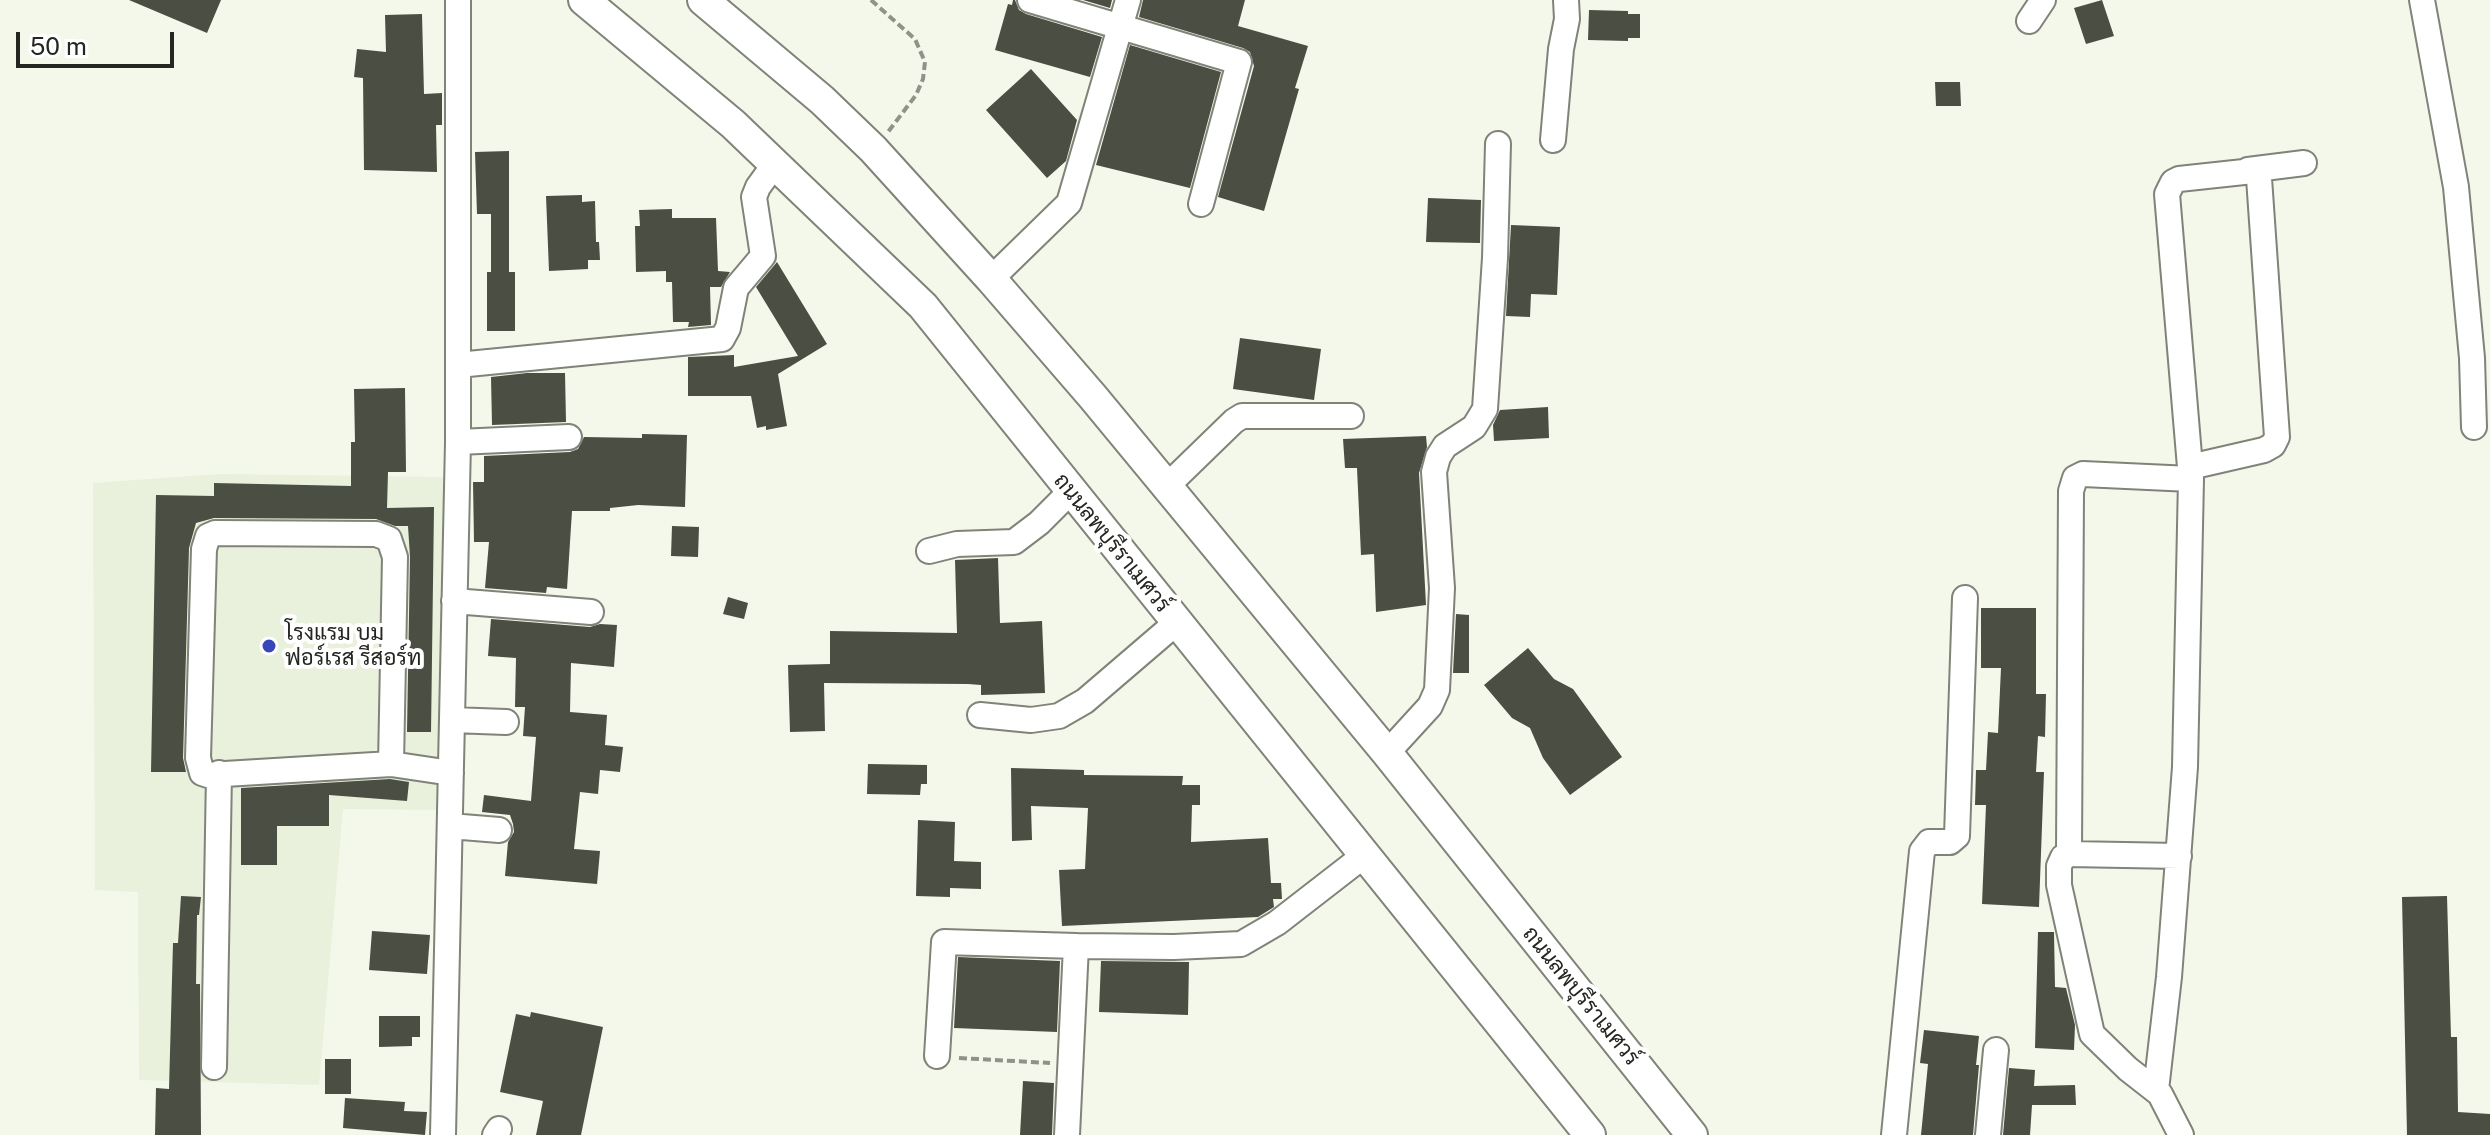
<!DOCTYPE html>
<meta charset="utf-8">
<style>
body{margin:0}
#map{position:relative;width:2490px;height:1135px;overflow:hidden;background:#f4f8eb;font-family:"Public Sans",sans-serif}
canvas{display:block}
.scale{position:absolute;left:16px;top:32px;width:158px;height:36px;box-sizing:border-box;border:4px solid #242621;border-top:0;padding-left:10px;font-size:24px;line-height:28px;white-space:nowrap;color:#242621;-webkit-text-stroke:6px #fff;paint-order:stroke}
</style>
<div id="map">
<canvas width="2490" height="1135"></canvas>
<div class="scale">50 m</div>
</div>
<script>
const c = document.querySelector('canvas').getContext('2d');
c.lineJoin = 'round';
function fill(path, color) { c.fillStyle = color; c.fill(path, 'evenodd'); }
const shape = rows => new Path2D(rows.map(r => 'M' + r).join(''));
function stroke(path, color, width, dash) { c.strokeStyle = color; c.lineWidth = width; c.lineCap = dash ? 'butt' : 'round'; c.setLineDash(dash || []); c.stroke(path); }
function write(font, color, halo, rows, align = 'center') {
  c.font = font + ' "Public Sans",Sarabun,sans-serif'; c.lineWidth = 8; c.setLineDash([]); c.textBaseline = 'middle'; c.strokeStyle = halo; c.fillStyle = color; for (const [text, x, y, turn = 0] of rows) {
    c.save(); c.translate(x, y); c.rotate((+turn || 0) * Math.PI / 180); c.textAlign = isNaN(turn) ? turn : align; if (halo) c.strokeText(text, 0, 0); c.fillText(text, 0, 0); c.restore();
  }
}
fill(shape([
 [219,474,448,477,442,810,343,809,319,1085,139,1080,138,892,95,890,93,483]
]), '#e9f0db');
fill(shape([
 [129,0,221,0,207,33],
 [1013,0,1015,0,1019,10,1026,14,1102,37,1090,77,995,50,1008,4,1012,5],
 [1083,0,1112,0,1110,8],
 [1143,0,1245,0,1238,26,1308,46,1295,88,1299,89,1264,211,1218,197,1254,66,1250,52,1243,48,1139,17],
 [2102,0,2114,36,2086,44,2074,8],
 [1589,10,1628,11,1628,14,1640,14,1640,38,1628,38,1628,41,1588,40],
 [422,14,424,94,442,93,442,125,436,125,437,172,364,170,363,78,354,77,357,49,386,52,385,15],
 [1130,45,1221,72,1190,188,1096,165],
 [1031,69,1077,120,1066,161,1047,178,986,110],
 [1935,82,1960,82,1961,106,1936,106],
 [509,151,509,272,515,272,515,331,487,331,487,272,491,272,491,214,477,214,475,152],
 [582,195,582,202,595,201,596,242,599,242,600,260,588,260,588,269,549,271,546,196],
 [1428,198,1481,200,1480,243,1426,242],
 [672,209,672,218,716,218,718,271,730,272,721,287,710,287,711,325,688,327,689,322,673,322,672,282,666,282,666,271,636,272,635,226,640,226,639,210],
 [1511,225,1560,227,1557,295,1531,294,1530,317,1506,316],
 [777,262,827,344,778,374,787,426,766,430,766,426,757,428,751,396,688,396,688,357,734,355,734,367,798,356,756,287],
 [1240,338,1321,349,1314,400,1233,389],
 [527,373,565,373,566,422,492,425,491,377],
 [405,388,406,472,388,472,387,508,434,507,431,732,407,732,410,557,408,526,395,526,376,519,214,518,196,523,189,548,183,758,186,772,151,772,156,495,214,496,214,483,351,486,351,442,355,442,354,389],
 [1548,407,1549,438,1494,441,1493,425,1500,410],
 [642,434,687,435,685,507,638,505,610,508,610,511,572,511,567,589,547,587,546,593,485,588,489,542,474,542,473,482,484,482,484,456,570,452,578,449,584,437,642,438],
 [1426,436,1427,447,1419,473,1426,605,1376,612,1374,554,1361,555,1357,468,1345,468,1343,439],
 [672,526,699,527,698,557,671,556],
 [998,558,1000,623,1042,621,1045,693,981,695,981,685,968,684,824,683,825,731,790,732,788,665,830,664,830,631,957,633,955,560],
 [728,597,748,603,744,619,723,614],
 [1981,608,2036,608,2036,694,2046,694,2045,737,2038,736,2036,772,2044,772,2039,907,1982,904,1986,805,1975,805,1976,770,1986,770,1988,732,1998,733,2001,668,1981,668],
 [1456,614,1469,615,1469,673,1453,673],
 [491,619,590,627,600,624,617,625,614,667,571,663,570,712,607,715,605,745,623,747,620,772,600,770,598,794,580,792,574,849,600,851,597,884,505,876,508,842,514,832,513,824,510,815,482,812,484,795,531,801,536,737,523,736,525,707,515,707,516,658,488,656],
 [1528,648,1554,679,1573,689,1622,757,1570,795,1543,758,1530,728,1512,718,1484,685],
 [868,764,927,765,927,784,921,784,920,795,867,794],
 [1011,768,1084,770,1084,775,1183,776,1182,785,1200,785,1200,805,1192,805,1191,842,1268,838,1271,883,1281,883,1282,899,1273,899,1274,907,1258,917,1062,926,1059,870,1085,869,1088,808,1031,806,1032,840,1012,841],
 [390,779,409,782,407,801,329,795,329,826,277,826,277,865,241,865,241,788],
 [918,820,955,822,954,861,981,862,981,889,950,888,950,897,916,896],
 [181,896,201,897,199,915,197,915,196,984,200,984,201,1135,155,1135,156,1088,169,1089,173,943,178,943],
 [2447,896,2451,1037,2457,1037,2458,1112,2490,1114,2490,1135,2407,1135,2402,897],
 [372,931,430,935,427,974,369,970],
 [2038,932,2054,932,2055,987,2066,988,2075,1025,2074,1050,2035,1048],
 [958,957,1060,961,1057,1032,954,1028],
 [1101,961,1189,962,1188,1015,1099,1012],
 [531,1012,603,1027,581,1135,536,1135,543,1101,500,1092,516,1014,530,1017],
 [379,1016,420,1016,420,1037,412,1037,412,1046,379,1047],
 [1924,1030,1979,1036,1976,1065,1979,1065,1973,1135,1921,1135,1928,1064,1920,1063],
 [325,1059,351,1059,351,1094,325,1094],
 [2009,1068,2035,1070,2034,1086,2075,1085,2076,1105,2032,1105,2030,1135,2003,1135],
 [1023,1081,1054,1083,1052,1135,1020,1135],
 [345,1098,405,1102,404,1111,427,1112,425,1135,343,1128]
]), '#4a4e43');
const minor = shape([
 [1030,0,1239,62,1201,204],
 [2422,0,2456,187,2472,358,2474,427],
 [2029,21,2043,0],
 [1553,140,1561,49,1567,19,1566,0],
 [2248,170,2304,163],
 [991,279,1069,203,1128,0],
 [458,365,722,339,728,328,736,288,763,256,754,197,758,187,774,165],
 [458,442,569,437],
 [1166,487,1234,421,1242,416,1351,416],
 [929,551,957,544,1014,542,1039,523,1071,491],
 [454,601,591,612],
 [980,715,1031,720,1059,716,1085,701,1176,623],
 [452,720,506,722],
 [1387,753,1430,706,1437,690,1442,588,1434,472,1438,457,1445,446,1474,427,1485,409,1495,258,1498,144],
 [391,764,395,557,389,539,376,534,215,533,208,536,204,549,198,758,202,773,208,775,391,764,451,773],
 [450,826,499,830],
 [2069,854,2179,856],
 [937,1056,944,942,1076,946],
 [214,1067,219,773],
 [2156,1090,2169,977,2185,767,2191,479],
 [443,1135,458,442,458,0],
 [495,1135,499,1129],
 [1067,1135,1076,946,1174,947,1241,944,1277,923,1366,854],
 [1894,1135,1922,851,1929,842,1950,842,1957,836,1965,598],
 [1988,1135,1996,1050],
 [2181,1135,2160,1094,2128,1069,2092,1034,2059,885,2059,866,2063,857,2069,854,2071,491,2075,478,2083,474,2191,479,2167,194,2173,182,2179,179,2253,171,2259,178,2277,437,2273,445,2264,450,2190,467]
]);
const major = shape([
 [584,0,733,124,923,306,1590,1135],
 [703,0,822,100,873,149,991,279,1093,397,1387,753,1692,1135]
]);
stroke(minor, '#7f8378', 28);
stroke(major, '#7f8378', 34);
stroke(shape([
 [871,0,915,39,925,62,923,79,916,95,888,132],
 [959,1058,1050,1063]
]), '#8f9289', 4, [8, 4]);
stroke(minor, '#fff', 24);
stroke(major, '#fff', 30);
for (const [x, y, r, color] of [
 [269,646,8,"#3946b9"]
]) { const dot = new Path2D(); dot.arc(x, y, r, 0, 2 * Math.PI); c.fillStyle = color; c.fill(dot); stroke(dot, '#fff', 3); }
write('22px', '#242621', '#fff', [
 ["ถนนลพบุรีราเมศวร์",1112,543,51],
 ["ถนนลพบุรีราเมศวร์",1581,996,51]
]);
write('22px', '#242621', '#fff', [
 ["โรงแรม บูม",285,633],
 ["ฟอร์เรส รีสอร์ท",285,658]
], 'left');
</script>
